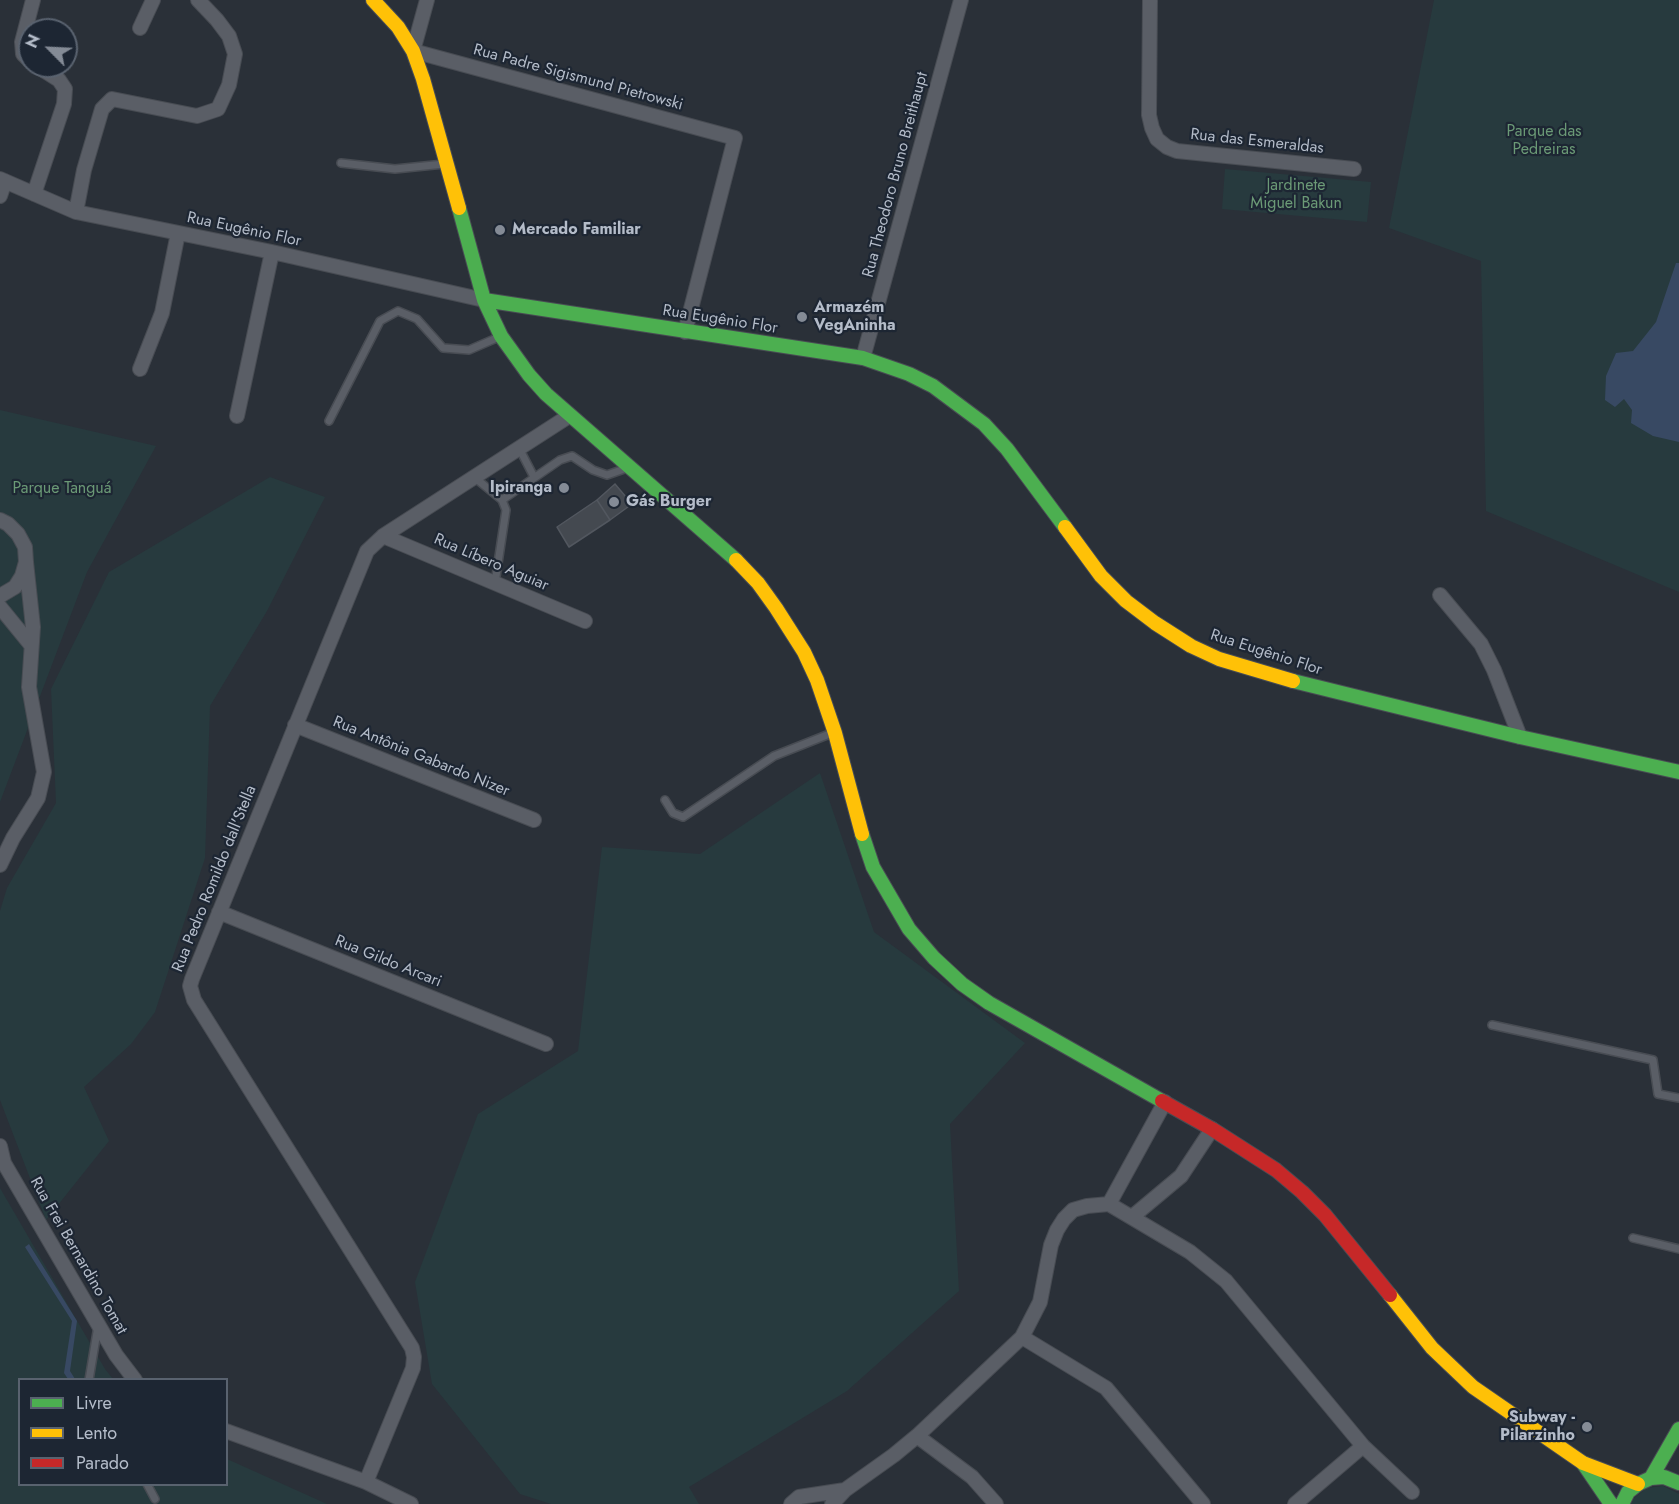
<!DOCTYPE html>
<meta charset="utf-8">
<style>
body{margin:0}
#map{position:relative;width:1679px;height:1504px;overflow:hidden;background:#2a3038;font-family:Jost,sans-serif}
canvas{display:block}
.legend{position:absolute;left:18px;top:1378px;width:210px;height:108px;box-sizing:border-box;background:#1d2633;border:2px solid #59626f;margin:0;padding:8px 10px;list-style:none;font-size:18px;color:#b4bcc9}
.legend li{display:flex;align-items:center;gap:12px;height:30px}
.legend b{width:30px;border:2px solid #59626f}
.north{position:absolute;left:18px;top:18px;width:60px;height:60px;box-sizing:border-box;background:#1d2633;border:2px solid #59626f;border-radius:50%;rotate:294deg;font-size:16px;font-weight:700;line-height:24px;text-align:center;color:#b4bcc9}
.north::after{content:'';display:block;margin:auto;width:21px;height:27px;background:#848b96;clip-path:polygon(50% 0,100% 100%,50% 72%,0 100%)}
</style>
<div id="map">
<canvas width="1679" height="1504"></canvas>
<ul class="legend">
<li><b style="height:8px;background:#4caf50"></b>Livre</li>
<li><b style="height:8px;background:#ffc107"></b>Lento</li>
<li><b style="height:8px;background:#c62828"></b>Parado</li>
</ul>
<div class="north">N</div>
</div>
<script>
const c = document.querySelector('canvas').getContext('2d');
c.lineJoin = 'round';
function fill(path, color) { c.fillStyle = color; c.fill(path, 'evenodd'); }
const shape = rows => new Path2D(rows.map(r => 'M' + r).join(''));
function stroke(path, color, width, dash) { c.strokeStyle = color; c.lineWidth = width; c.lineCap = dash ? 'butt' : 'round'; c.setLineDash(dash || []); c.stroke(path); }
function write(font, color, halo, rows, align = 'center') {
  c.font = font + ' Jost,sans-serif'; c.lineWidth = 4.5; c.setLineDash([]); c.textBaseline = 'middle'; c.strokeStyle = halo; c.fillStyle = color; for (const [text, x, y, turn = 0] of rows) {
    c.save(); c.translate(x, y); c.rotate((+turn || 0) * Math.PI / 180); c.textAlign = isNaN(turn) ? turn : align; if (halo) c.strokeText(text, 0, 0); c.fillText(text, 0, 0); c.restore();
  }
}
fill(shape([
 [1434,0,1679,0,1679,592,1486,511,1481,261,1389,228],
 [1225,169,1371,182,1367,222,1222,209],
 [0,410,156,446,87,572,0,802],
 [270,477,325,497,267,611,210,706,205,858,155,1012,131,1044,84,1087,109,1141,46,1220,0,1100,0,911,7,888,56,803,51,689,109,572],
 [820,773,874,932,1025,1043,950,1124,959,1291,847,1391,689,1487,699,1504,551,1504,520,1494,432,1384,415,1282,478,1114,578,1051,602,847,700,854],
 [0,1188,105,1369,113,1379,20,1380,20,1484,226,1484,227,1459,327,1504,0,1504],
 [1663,1486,1679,1494,1679,1504,1631,1504,1634,1498,1647,1488]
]), '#273a3e');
fill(shape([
 [1676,263,1679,263,1679,442,1653,436,1631,423,1632,410,1624,399,1615,407,1605,400,1606,376,1616,353,1633,351,1656,322],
 [29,1244,77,1321,70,1371,75,1379,68,1379,64,1373,72,1321,25,1247]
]), '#384963');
const building = shape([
 [615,484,632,504,610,520,597,500,615,484],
 [597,500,610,520,569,547,557,527,597,500]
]);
fill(building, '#444950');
stroke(building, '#52575f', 1.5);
const lane = shape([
 [341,163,395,169,444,164],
 [329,421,380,321,398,311,417,319,443,348,469,350,499,337],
 [519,448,534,477],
 [474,477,502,500,506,510,495,583],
 [502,500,560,460,572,456,593,470,607,475,627,468],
 [665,800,673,813,683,817,774,756,832,733],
 [1492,1025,1653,1060,1658,1094,1679,1098],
 [1633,1238,1679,1249],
 [89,1380,98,1326],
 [147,1484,155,1499]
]);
const street = shape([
 [427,0,413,51,735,138,685,332],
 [1150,0,1149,115,1152,128,1157,139,1167,147,1177,151,1354,169],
 [140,28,153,0],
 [30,61,23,54,22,42,33,0],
 [0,179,76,212,272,252,484,300],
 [34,194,64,104,65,89,59,80,37,66],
 [0,196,5,181],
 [76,212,84,170,102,109,112,99,197,116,218,109,229,85,235,54,229,36,217,20,198,0],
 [863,358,961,0],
 [140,369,162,313,178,233],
 [237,416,272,252],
 [0,520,8,524,18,534,25,547,26,562,22,576,15,587,0,596],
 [383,536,585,621],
 [1440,595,1481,644,1494,670,1520,737],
 [0,607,31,645],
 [295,725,534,820],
 [0,865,13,838,38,798,44,772,29,687,33,627,26,562],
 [219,912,546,1044],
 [0,1146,4,1163,116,1355,135,1380],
 [1109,1204,1165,1102],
 [1132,1217,1181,1176,1212,1129],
 [1022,1337,1106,1388,1203,1504],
 [226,1431,366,1482,411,1504],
 [917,1436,972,1477,996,1504],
 [366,1482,413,1368,414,1357,412,1348,194,1000,190,986,192,979,367,551,383,536,569,416],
 [791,1504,799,1497,845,1490],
 [832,1504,845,1490,894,1455,917,1436,1022,1337,1040,1302,1051,1245,1057,1230,1064,1219,1073,1210,1087,1206,1109,1204,1190,1252,1226,1281,1363,1446,1412,1492],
 [1295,1504,1363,1446]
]);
const fast = shape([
 [459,208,484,300,501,336,529,375,546,394,736,560],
 [484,300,863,358,909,374,933,386,984,424,1007,449,1065,527],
 [1293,681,1520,737,1679,772],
 [862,834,873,867,909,929,934,958,962,984,989,1003,1162,1101],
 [1583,1463,1611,1504],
 [1651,1478,1679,1429],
 [1622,1504,1628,1492,1638,1484,1651,1478,1664,1477,1679,1483]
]);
const slow = shape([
 [373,0,398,27,413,51,423,79,459,208],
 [1065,527,1101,576,1126,601,1155,623,1191,646,1219,659,1293,681],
 [736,560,758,583,776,608,804,652,817,680,835,733,862,834],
 [1390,1295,1432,1348,1473,1387,1583,1463,1638,1484]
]);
const jam = shape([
 [1162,1101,1212,1129,1276,1170,1302,1192,1325,1215,1390,1295]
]);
stroke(lane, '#484c53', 10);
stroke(street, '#484c53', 16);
stroke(fast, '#484c53', 16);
stroke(slow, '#484c53', 16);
stroke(jam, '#484c53', 16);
stroke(lane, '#5a5e66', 7);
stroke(street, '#5a5e66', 14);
stroke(fast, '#4caf50', 14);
stroke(slow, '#ffc107', 14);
stroke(jam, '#c62828', 14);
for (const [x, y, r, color] of [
 [500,230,6,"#848b96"],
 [802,317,6,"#848b96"],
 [564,488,6,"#848b96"],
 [614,502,6,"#848b96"],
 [1587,1427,6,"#848b96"]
]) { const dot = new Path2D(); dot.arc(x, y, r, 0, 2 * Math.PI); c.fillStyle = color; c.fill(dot); stroke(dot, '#1d2633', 2); }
write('16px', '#b4bcc9', '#1d2633', [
 ["Rua Padre Sigismund Pietrowski",578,78,15],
 ["Rua das Esmeraldas",1257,142,6],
 ["Rua Theodoro Bruno Breithaupt",896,175,-75],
 ["Rua Eugênio Flor",244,230,12],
 ["Rua Eugênio Flor",720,320,9],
 ["Rua Líbero Aguiar",491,563,23],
 ["Rua Eugênio Flor",1266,653,18],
 ["Rua Antônia Gabardo Nizer",421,757,22],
 ["Rua Pedro Romildo dall'Stella",215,879,-68],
 ["Rua Gildo Arcari",388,962,22],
 ["Rua Frei Bernardino Tomat",78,1256,60]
]);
write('16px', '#6b9a76', '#1d2633', [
 ["Parque das",1544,132],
 ["Pedreiras",1544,150],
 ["Jardinete",1296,186],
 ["Miguel Bakun",1296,204],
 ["Parque Tanguá",62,489]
]);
write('bold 16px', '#b4bcc9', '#1d2633', [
 ["Mercado Familiar",512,230],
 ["Armazém",814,308],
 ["VegAninha",814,326],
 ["Ipiranga",552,488,"right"],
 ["Gás Burger",626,502],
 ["Subway -",1575,1418,"right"],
 ["Pilarzinho",1575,1436,"right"]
], 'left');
</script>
